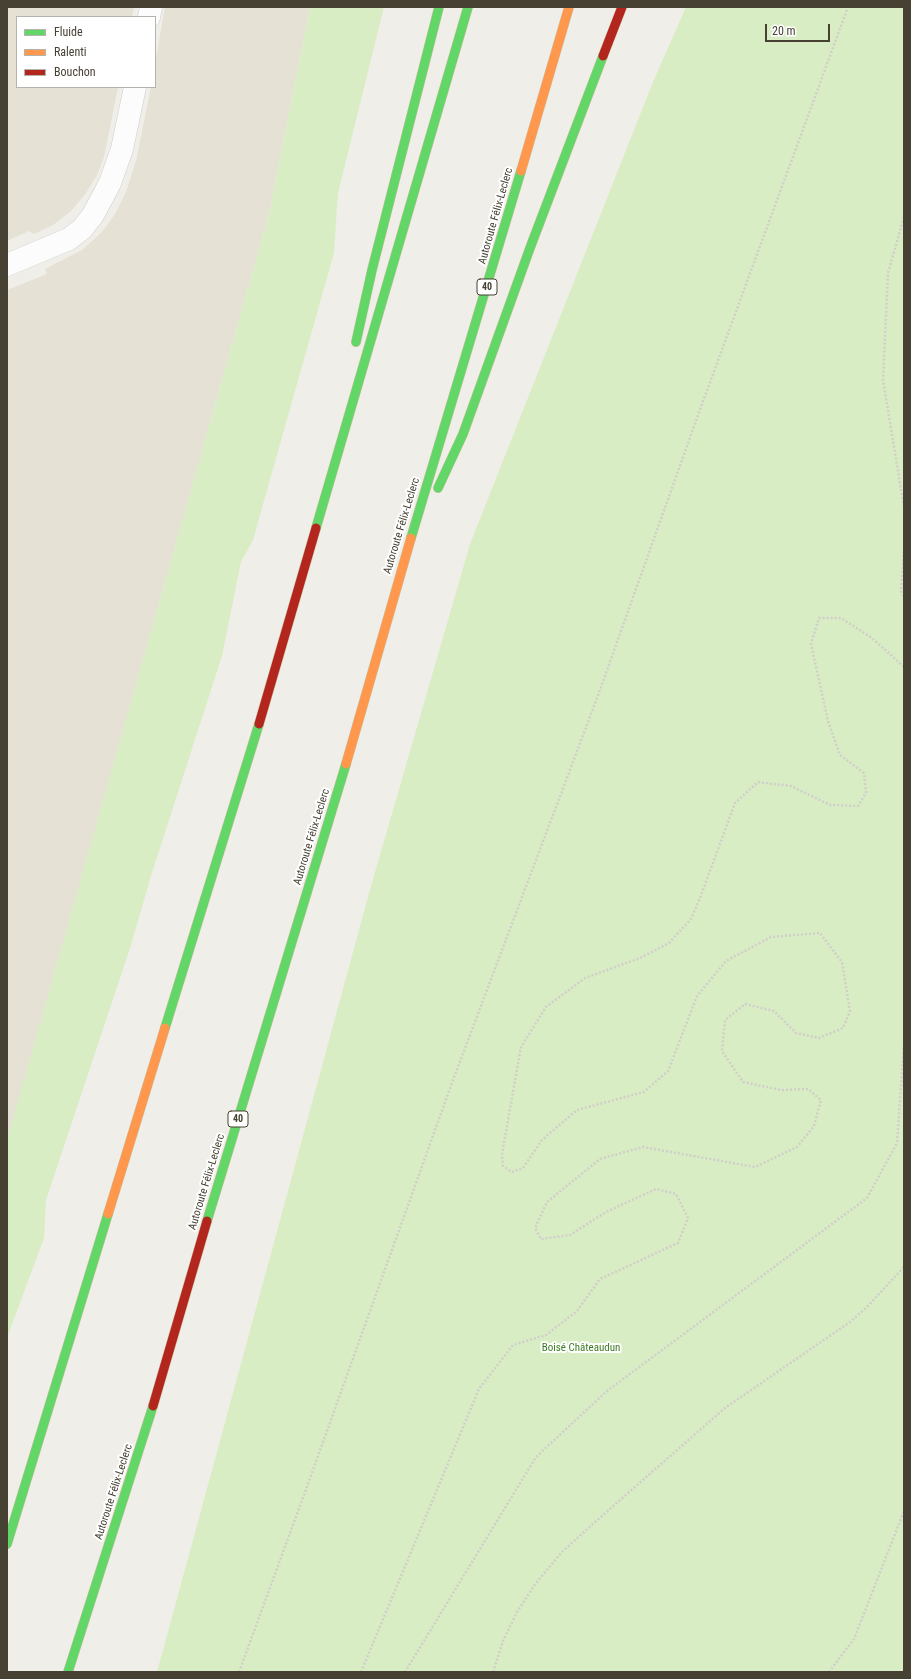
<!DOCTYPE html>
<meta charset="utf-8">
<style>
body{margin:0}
#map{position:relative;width:911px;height:1679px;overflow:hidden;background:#f0eee8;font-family:"Roboto Condensed",sans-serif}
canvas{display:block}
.frame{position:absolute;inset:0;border:8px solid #464133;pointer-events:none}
.legend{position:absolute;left:16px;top:16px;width:140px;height:72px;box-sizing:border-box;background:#fff;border:1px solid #b5b3ad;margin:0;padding:5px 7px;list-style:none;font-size:12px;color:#464133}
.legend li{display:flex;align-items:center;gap:8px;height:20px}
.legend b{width:20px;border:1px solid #b5b3ad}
.scale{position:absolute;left:765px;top:24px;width:65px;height:18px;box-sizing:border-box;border:2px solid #464133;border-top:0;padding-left:5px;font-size:12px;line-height:14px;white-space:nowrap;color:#464133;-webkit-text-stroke:3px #fff;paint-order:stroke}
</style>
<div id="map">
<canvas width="911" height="1679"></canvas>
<div class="frame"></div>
<ul class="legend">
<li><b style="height:5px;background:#63d668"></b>Fluide</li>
<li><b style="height:5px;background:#ff974d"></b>Ralenti</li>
<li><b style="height:5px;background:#b3261e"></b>Bouchon</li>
</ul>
<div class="scale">20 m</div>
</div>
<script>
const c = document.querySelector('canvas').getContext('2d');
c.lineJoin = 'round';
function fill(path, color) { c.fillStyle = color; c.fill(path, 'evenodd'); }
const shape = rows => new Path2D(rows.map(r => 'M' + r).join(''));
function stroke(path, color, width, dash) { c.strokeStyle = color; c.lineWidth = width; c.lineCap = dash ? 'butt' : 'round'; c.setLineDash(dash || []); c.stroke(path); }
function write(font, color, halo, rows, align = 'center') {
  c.font = font + ' "Roboto Condensed",sans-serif'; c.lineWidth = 4; c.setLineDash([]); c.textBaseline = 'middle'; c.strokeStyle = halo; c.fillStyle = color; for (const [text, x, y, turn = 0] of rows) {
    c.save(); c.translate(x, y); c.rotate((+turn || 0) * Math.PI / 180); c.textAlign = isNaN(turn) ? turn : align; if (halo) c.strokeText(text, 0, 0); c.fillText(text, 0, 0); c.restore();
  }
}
fill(shape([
 [7,7,134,7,132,17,17,17,17,87,118,87,104,157,97,175,86,193,71,211,53,225,34,234,29,231,7,241],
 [165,7,310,7,270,210,7,1142,7,290,47,274,45,269,82,250,102,232,115,214,126,192,136,161,151,87,155,87,155,64]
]), '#e5e1d4');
fill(shape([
 [310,7,384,7,338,193,334,253,253,540,241,562,222,656,151,876,131,945,46,1200,44,1238,7,1338,7,1140,270,210],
 [686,7,904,7,904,1672,157,1672,371,886,470,544,653,82]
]), '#d9edc5');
const street = shape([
 [149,17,151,7],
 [7,265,69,239,82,229,93,215,110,183,122,149,135,87]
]);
const fast = shape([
 [356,342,372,270,439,7],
 [438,488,463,434,530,248,603,56],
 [316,528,468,7],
 [411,538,521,171],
 [165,1028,259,724],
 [207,1221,346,764],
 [7,1544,108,1214],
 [68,1672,153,1406]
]);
const slow = shape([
 [521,171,569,7],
 [346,764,411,538],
 [108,1214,165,1028]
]);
const jam = shape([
 [603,56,622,7],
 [259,724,316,528],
 [153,1406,207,1221]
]);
stroke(street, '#ceccc5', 23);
stroke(fast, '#cabfa0', 10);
stroke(slow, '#cabfa0', 10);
stroke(jam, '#cabfa0', 10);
stroke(shape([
 [904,217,888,273,883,380,904,508],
 [904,551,901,591,904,597],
 [239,1672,304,1495,453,1080,596,701,702,404,848,7],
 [361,1672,479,1389,513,1345,546,1335,577,1311,600,1279,678,1243,688,1218,676,1194,656,1189,606,1212,570,1235,541,1239,535,1228,547,1202,600,1159,643,1147,755,1167,797,1147,814,1126,821,1100,808,1089,781,1090,743,1082,722,1051,725,1020,745,1004,774,1011,796,1033,819,1038,843,1028,850,1011,842,962,820,933,771,937,726,961,697,996,668,1071,644,1092,577,1110,542,1140,523,1168,512,1172,503,1166,502,1154,521,1047,546,1007,585,978,640,958,669,943,691,919,700,898,735,803,758,782,791,786,830,805,858,806,866,793,864,773,840,755,828,721,811,644,819,618,841,618,872,638,904,667],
 [405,1672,536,1457,607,1391,867,1198,897,1143,904,1042],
 [493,1672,503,1641,517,1612,536,1583,562,1552,595,1522,725,1408,850,1322,866,1308,904,1267],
 [829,1672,854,1639,904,1511]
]), '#d1cec9', 2.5, [2, 2]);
stroke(street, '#fdfcfc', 22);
stroke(fast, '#63d668', 9);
stroke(slow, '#ff974d', 9);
stroke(jam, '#b3261e', 9);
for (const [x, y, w] of [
 [487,287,20],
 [238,1119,20]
]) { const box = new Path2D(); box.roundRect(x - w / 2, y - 8, w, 16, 3); c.fillStyle = '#fff'; c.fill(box); stroke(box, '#464133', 1); }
write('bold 10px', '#464133', null, [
 ["40",487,287],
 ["40",238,1119]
]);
write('11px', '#464133', '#fff', [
 ["Autoroute Félix-Leclerc",496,216,-74],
 ["Autoroute Félix-Leclerc",402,526,-73],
 ["Autoroute Félix-Leclerc",312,837,-73],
 ["Autoroute Félix-Leclerc",207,1182,-73],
 ["Autoroute Félix-Leclerc",114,1492,-72]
]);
write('11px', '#3b7c22', '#fff', [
 ["Boisé Châteaudun",581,1348]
]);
</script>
